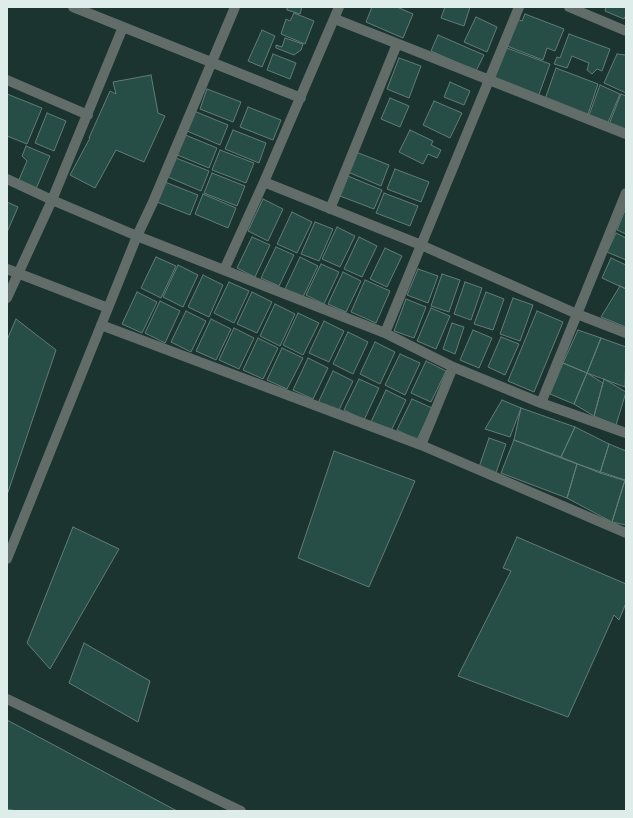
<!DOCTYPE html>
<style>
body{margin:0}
#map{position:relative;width:633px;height:818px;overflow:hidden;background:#1c342f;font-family:Mulish,sans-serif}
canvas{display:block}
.frame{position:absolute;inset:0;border:8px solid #deede9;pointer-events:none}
</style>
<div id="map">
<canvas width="633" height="818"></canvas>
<div class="frame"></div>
</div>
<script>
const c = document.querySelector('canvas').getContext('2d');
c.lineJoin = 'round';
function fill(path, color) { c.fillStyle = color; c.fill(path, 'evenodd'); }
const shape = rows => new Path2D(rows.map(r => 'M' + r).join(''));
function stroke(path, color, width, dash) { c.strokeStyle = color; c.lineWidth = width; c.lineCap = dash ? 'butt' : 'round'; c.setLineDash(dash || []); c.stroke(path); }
const building = shape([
 [287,7,302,7,300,14,287,10,287,7],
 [372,7,397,7,413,14,403,38,366,22,372,7],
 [445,7,470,7,464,26,441,18,445,7],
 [606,7,626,7,626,15,624,19,605,11,606,7],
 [294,13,314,21,305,44,281,34,286,19,290,21,294,13],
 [525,14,564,29,555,51,547,48,543,60,507,46,517,19,522,21,525,14],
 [476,17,497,27,487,52,464,42,476,17],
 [262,30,275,36,262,67,248,61,262,30],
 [569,34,610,49,602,71,597,69,592,74,587,70,589,63,572,56,567,68,554,64,557,57,560,58,569,34],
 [438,35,484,55,476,71,431,51,438,35],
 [285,38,303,44,301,50,294,55,276,48,276,45,282,47,285,38],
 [507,48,550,64,538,97,490,79,507,48],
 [273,54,296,63,290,79,267,70,273,54],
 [617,54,626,55,626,93,604,83,617,54],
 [399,58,421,66,409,98,387,89,399,58],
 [556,68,598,84,587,117,545,99,556,68],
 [151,75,158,113,165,116,144,162,116,150,95,188,70,175,90,138,89,138,110,91,116,94,113,82,151,75],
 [450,82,470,91,464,105,444,97,450,82],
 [600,85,620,94,607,125,588,118,600,85],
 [207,89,241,102,233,122,200,109,207,89],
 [7,94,42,108,27,144,7,136,7,94],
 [621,94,626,96,626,133,608,127,621,94],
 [390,98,409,106,400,127,381,119,390,98],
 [434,101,462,113,450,138,423,125,434,101],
 [248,107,281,120,273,140,240,127,248,107],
 [194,111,228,125,220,145,187,131,194,111],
 [47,113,66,121,54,151,35,143,47,113],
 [233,130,266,143,259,163,225,149,233,130],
 [410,130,433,141,431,145,441,150,437,158,428,154,423,164,399,152,410,130],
 [183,134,217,148,209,168,175,154,183,134],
 [26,146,50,156,36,189,18,182,27,161,22,156,26,146],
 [220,150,254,163,246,183,212,170,220,150],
 [356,152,389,165,381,186,348,172,356,152],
 [176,158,209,171,201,191,168,177,176,158],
 [395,169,429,182,421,202,387,189,395,169],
 [212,173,245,186,237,206,204,193,212,173],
 [348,176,382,190,374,209,340,196,348,176],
 [165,182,198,195,190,215,157,202,165,182],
 [384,193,418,206,410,226,376,213,384,193],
 [203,194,236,208,228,228,195,214,203,194],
 [263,199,283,209,268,241,248,231,263,199],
 [7,202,18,207,7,232,7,202],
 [625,210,626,211,626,234,617,230,625,210],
 [292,212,312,222,297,253,277,244,292,212],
 [315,222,333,229,319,261,301,254,315,222],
 [337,227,355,236,340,267,322,259,337,227],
 [616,233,626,238,626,260,607,252,616,233],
 [252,237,270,245,255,277,237,268,252,237],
 [359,237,377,246,362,277,344,269,359,237],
 [276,247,294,255,279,286,261,278,276,247],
 [385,248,402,256,387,287,370,279,385,248],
 [156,257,176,266,161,298,141,288,156,257],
 [300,257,318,266,303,297,285,289,300,257],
 [611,258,626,265,626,289,602,278,611,258],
 [321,264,339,272,324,304,306,295,321,264],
 [178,265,198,275,183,307,163,297,178,265],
 [418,269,438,276,428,303,407,295,418,269],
 [343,272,361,281,346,312,328,304,343,272],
 [442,274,460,280,449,312,431,306,442,274],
 [203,275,223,285,209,317,188,307,203,275],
 [365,280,390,291,376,323,351,312,365,280],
 [229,282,249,291,234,323,214,313,229,282],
 [465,282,482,288,471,320,454,314,465,282],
 [620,286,626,289,626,327,601,317,620,286],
 [137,292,157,302,142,333,122,324,137,292],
 [252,292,272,302,257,333,237,324,252,292],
 [486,292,504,299,493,330,474,324,486,292],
 [513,298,533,305,520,341,500,334,513,298],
 [406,299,426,307,414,338,394,331,406,299],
 [160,301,180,311,165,343,145,333,160,301],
 [275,304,295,314,280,346,260,336,275,304],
 [431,308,450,316,436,349,417,341,431,308],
 [186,311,206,321,191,352,171,342,186,311],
 [537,311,563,322,534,392,508,381,537,311],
 [298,313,319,323,303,355,283,345,298,313],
 [16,319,56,350,7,495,7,340,16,319],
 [211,319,231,329,216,360,196,351,211,319],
 [324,321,344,331,329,362,309,353,324,321],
 [452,323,464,327,455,354,443,349,452,323],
 [234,328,254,338,239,369,219,360,234,328],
 [473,330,492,338,479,368,460,360,473,330],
 [578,330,601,338,587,373,563,363,578,330],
 [348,332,368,342,353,374,333,364,348,332],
 [501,337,519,344,505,375,488,367,501,337],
 [258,338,278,348,263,379,243,370,258,338],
 [601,338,626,347,625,387,587,373,601,338],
 [375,342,395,352,380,384,360,374,375,342],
 [282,348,303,358,287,389,267,380,282,348],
 [400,354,420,363,405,395,385,385,400,354],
 [308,358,328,368,313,399,293,390,308,358],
 [426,361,446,371,431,402,411,393,426,361],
 [563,363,587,373,574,404,550,394,563,363],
 [333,371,353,381,338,412,318,403,333,371],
 [587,373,603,383,594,416,574,404,587,373],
 [359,379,379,388,364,420,344,410,359,379],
 [604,379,626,392,616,425,594,416,604,379],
 [386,390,406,400,391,431,371,422,386,390],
 [412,399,432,408,417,440,397,430,412,399],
 [502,400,521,408,510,437,485,429,502,400],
 [521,408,575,427,561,457,514,440,521,408],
 [575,427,609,444,600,473,561,457,575,427],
 [489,438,506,444,496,473,479,467,489,438],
 [514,440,577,464,567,498,501,473,514,440],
 [609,444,626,451,626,481,600,473,609,444],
 [334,451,415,481,369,587,298,558,334,451],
 [577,464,625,480,612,522,567,498,577,464],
 [625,480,626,481,626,525,612,522,625,480],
 [73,527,119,549,50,669,27,643,73,527],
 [517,537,626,584,626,603,619,620,614,615,568,717,458,676,511,571,503,568,517,537],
 [84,643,150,681,138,722,69,683,84,643],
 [7,720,177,811,17,811,7,809,7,720]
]);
fill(building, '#274e46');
stroke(building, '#627c76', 1);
stroke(shape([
 [73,7,301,98],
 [569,7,626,31],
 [335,19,626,134],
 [7,80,88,115],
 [7,179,52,200,137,236,385,333,453,367,541,403,626,433],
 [264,182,421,245,577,314,626,333],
 [330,209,397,44],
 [7,269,108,308],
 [224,270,264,182,339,7],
 [7,298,52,200,123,27],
 [101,325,421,445,626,533],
 [385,333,519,7],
 [541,403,626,193],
 [421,445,453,367],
 [7,559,137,236,153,202,235,7],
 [7,699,241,811]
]), '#626d6a', 10);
</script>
